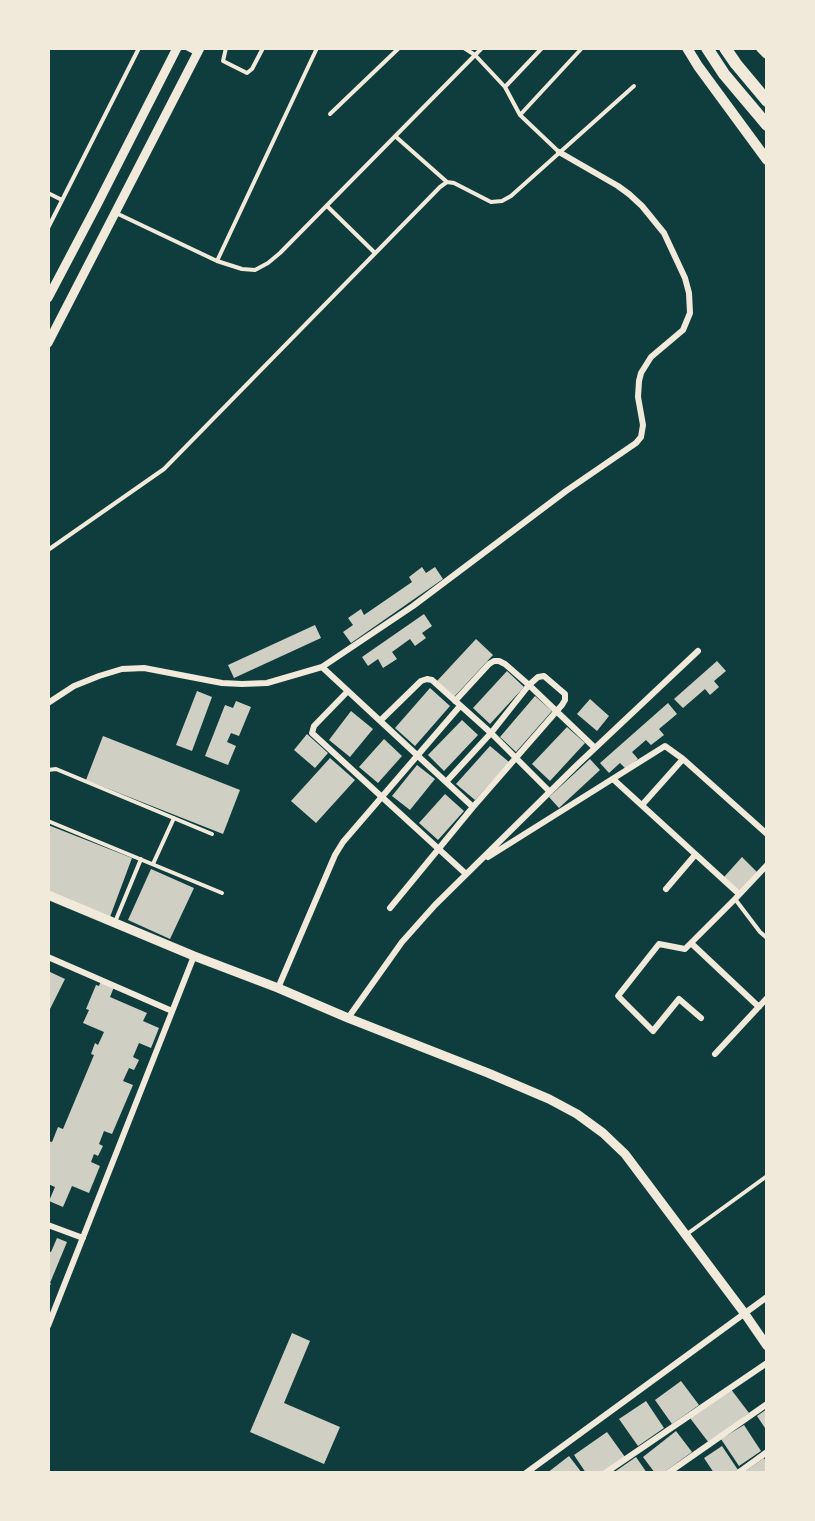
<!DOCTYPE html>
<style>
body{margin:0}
#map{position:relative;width:815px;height:1521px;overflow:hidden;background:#0f3d3e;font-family:Jost,sans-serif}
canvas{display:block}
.frame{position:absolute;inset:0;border:50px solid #f1e9da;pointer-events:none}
</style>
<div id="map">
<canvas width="815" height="1521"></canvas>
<div class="frame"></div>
</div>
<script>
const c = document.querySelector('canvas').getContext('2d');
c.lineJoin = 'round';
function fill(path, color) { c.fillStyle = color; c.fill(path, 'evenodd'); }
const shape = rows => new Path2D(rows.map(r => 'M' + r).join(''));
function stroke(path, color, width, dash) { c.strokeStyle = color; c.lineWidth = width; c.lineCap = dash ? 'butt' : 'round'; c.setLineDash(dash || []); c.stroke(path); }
fill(shape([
 [422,567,426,573,435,567,443,579,351,643,343,632,353,625,348,618,361,609,364,615,412,582,409,577],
 [424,614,432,626,422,633,426,638,415,646,410,639,392,652,397,659,383,668,378,659,368,666,362,657],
 [315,625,321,638,234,678,228,665],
 [476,639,493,655,454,697,437,681],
 [717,661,726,671,714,681,719,687,710,695,705,689,683,708,674,699],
 [507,671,524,687,490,724,473,708],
 [430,688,450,706,415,746,395,728],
 [197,691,212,697,192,751,176,745],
 [535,696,552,711,516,752,500,737],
 [590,699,609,716,597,731,577,714],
 [236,701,251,707,239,736,231,733,227,742,236,746,228,765,205,756,225,705,233,708],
 [668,703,677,714,659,729,664,735,651,745,646,740,632,752,638,759,626,769,620,763,609,773,600,763],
 [351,711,373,729,350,757,329,740],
 [462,720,478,735,444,771,428,755],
 [567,727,585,743,550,781,532,764],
 [307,734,328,753,315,768,294,750],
 [103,736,240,790,223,834,86,780],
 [384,739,402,756,378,783,359,767],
 [490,746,509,762,475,800,456,784],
 [330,758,355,780,316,823,291,801],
 [590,759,600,770,559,808,549,797],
 [417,765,435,779,410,810,392,796],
 [445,794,464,811,438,840,419,823],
 [48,825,132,858,110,917,48,893],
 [742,857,757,872,739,892,724,877],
 [151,869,194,888,170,939,128,920],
 [48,971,65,979,48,1013],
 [101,981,114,987,110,997,147,1013,143,1021,159,1028,151,1048,139,1043,133,1057,139,1060,134,1070,129,1068,123,1081,133,1085,112,1134,104,1131,99,1144,103,1146,98,1156,94,1154,91,1162,100,1166,89,1193,72,1186,63,1207,49,1201,55,1187,48,1184,48,1141,52,1142,58,1127,63,1129,94,1055,91,1054,95,1043,98,1045,104,1032,83,1023,89,1010,86,1009,96,985,99,986],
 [57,1238,67,1242,50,1283,51,1283,48,1291,48,1251,51,1252],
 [292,1333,310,1341,284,1403,340,1427,324,1464,250,1432],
 [681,1381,699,1405,672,1424,655,1400],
 [730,1388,749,1413,709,1443,690,1418],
 [646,1401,664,1428,638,1446,619,1419],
 [767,1409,767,1431,757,1416],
 [744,1425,761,1451,739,1466,721,1439],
 [676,1431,692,1452,663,1473,655,1473,643,1457],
 [607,1432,625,1457,602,1473,586,1473,574,1455],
 [722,1446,738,1470,733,1473,714,1473,704,1458],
 [569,1456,582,1473,547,1473],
 [636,1457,647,1473,613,1473],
 [764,1458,767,1463,767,1473,743,1473]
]), '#cfcfc3');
stroke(shape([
 [186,48,196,53],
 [226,48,223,61,247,73,252,69,263,48],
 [464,48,475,55,505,87,520,115,559,152],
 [505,87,542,48],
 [330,114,399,48],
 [520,115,582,48],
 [395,136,447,182],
 [48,193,62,200],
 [327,206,375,253],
 [116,213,217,261,242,269,255,270,268,263,280,253,482,48],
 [48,228,139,48],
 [217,261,317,48],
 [48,550,164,469,440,187,447,182,454,183,491,202,502,201,511,196,634,86],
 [48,770,56,769,212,834],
 [48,821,222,893],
 [153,864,174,818],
 [735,899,760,932,767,938],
 [115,922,141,859],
 [687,1234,767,1176]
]), '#f1e9da', 4);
stroke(shape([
 [322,667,473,807],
 [348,691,314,726,312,733,466,874],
 [455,701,489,664,494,661,499,661,505,664,529,685,595,748],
 [48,703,74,686,99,676,122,669,144,668,222,683,242,684,267,683,322,667,413,606,566,491,636,443,641,437,643,425,638,397,639,381,641,373,651,357,683,330,690,313,689,293,685,278,664,233,642,206,629,194,618,186,559,152],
 [381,720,421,681,427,679,432,680,491,733,550,792],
 [613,779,739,894],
 [642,805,683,759],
 [488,857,665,746,683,759,767,834],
 [666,889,695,855],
 [390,908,473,807,562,705,565,700,565,694,544,676,538,677,529,685,491,733,446,782],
 [691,943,759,1007],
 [48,957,172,1011],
 [278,988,335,855,343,842,460,706],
 [348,1018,402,942,435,905,577,765,698,651],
 [701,1018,679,999,653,1031,618,996,659,944,685,949,735,899,767,865],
 [715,1054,767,998],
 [48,1225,83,1238],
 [48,1326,194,956],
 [526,1473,767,1297],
 [605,1473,767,1363],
 [668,1473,767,1404],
 [738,1473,767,1452]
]), '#f1e9da', 6);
stroke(shape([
 [48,298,97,205,177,48],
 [48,343,200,48],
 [48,895,194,956,278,988,348,1018,488,1073,549,1099,577,1114,603,1133,625,1154,745,1314,767,1346]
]), '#f1e9da', 9);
stroke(shape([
 [687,48,698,66,767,160],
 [761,48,767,54]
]), '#f1e9da', 10);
stroke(shape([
 [707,48,724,74,767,125],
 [725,48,736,64,767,101]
]), '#f1e9da', 12);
</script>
